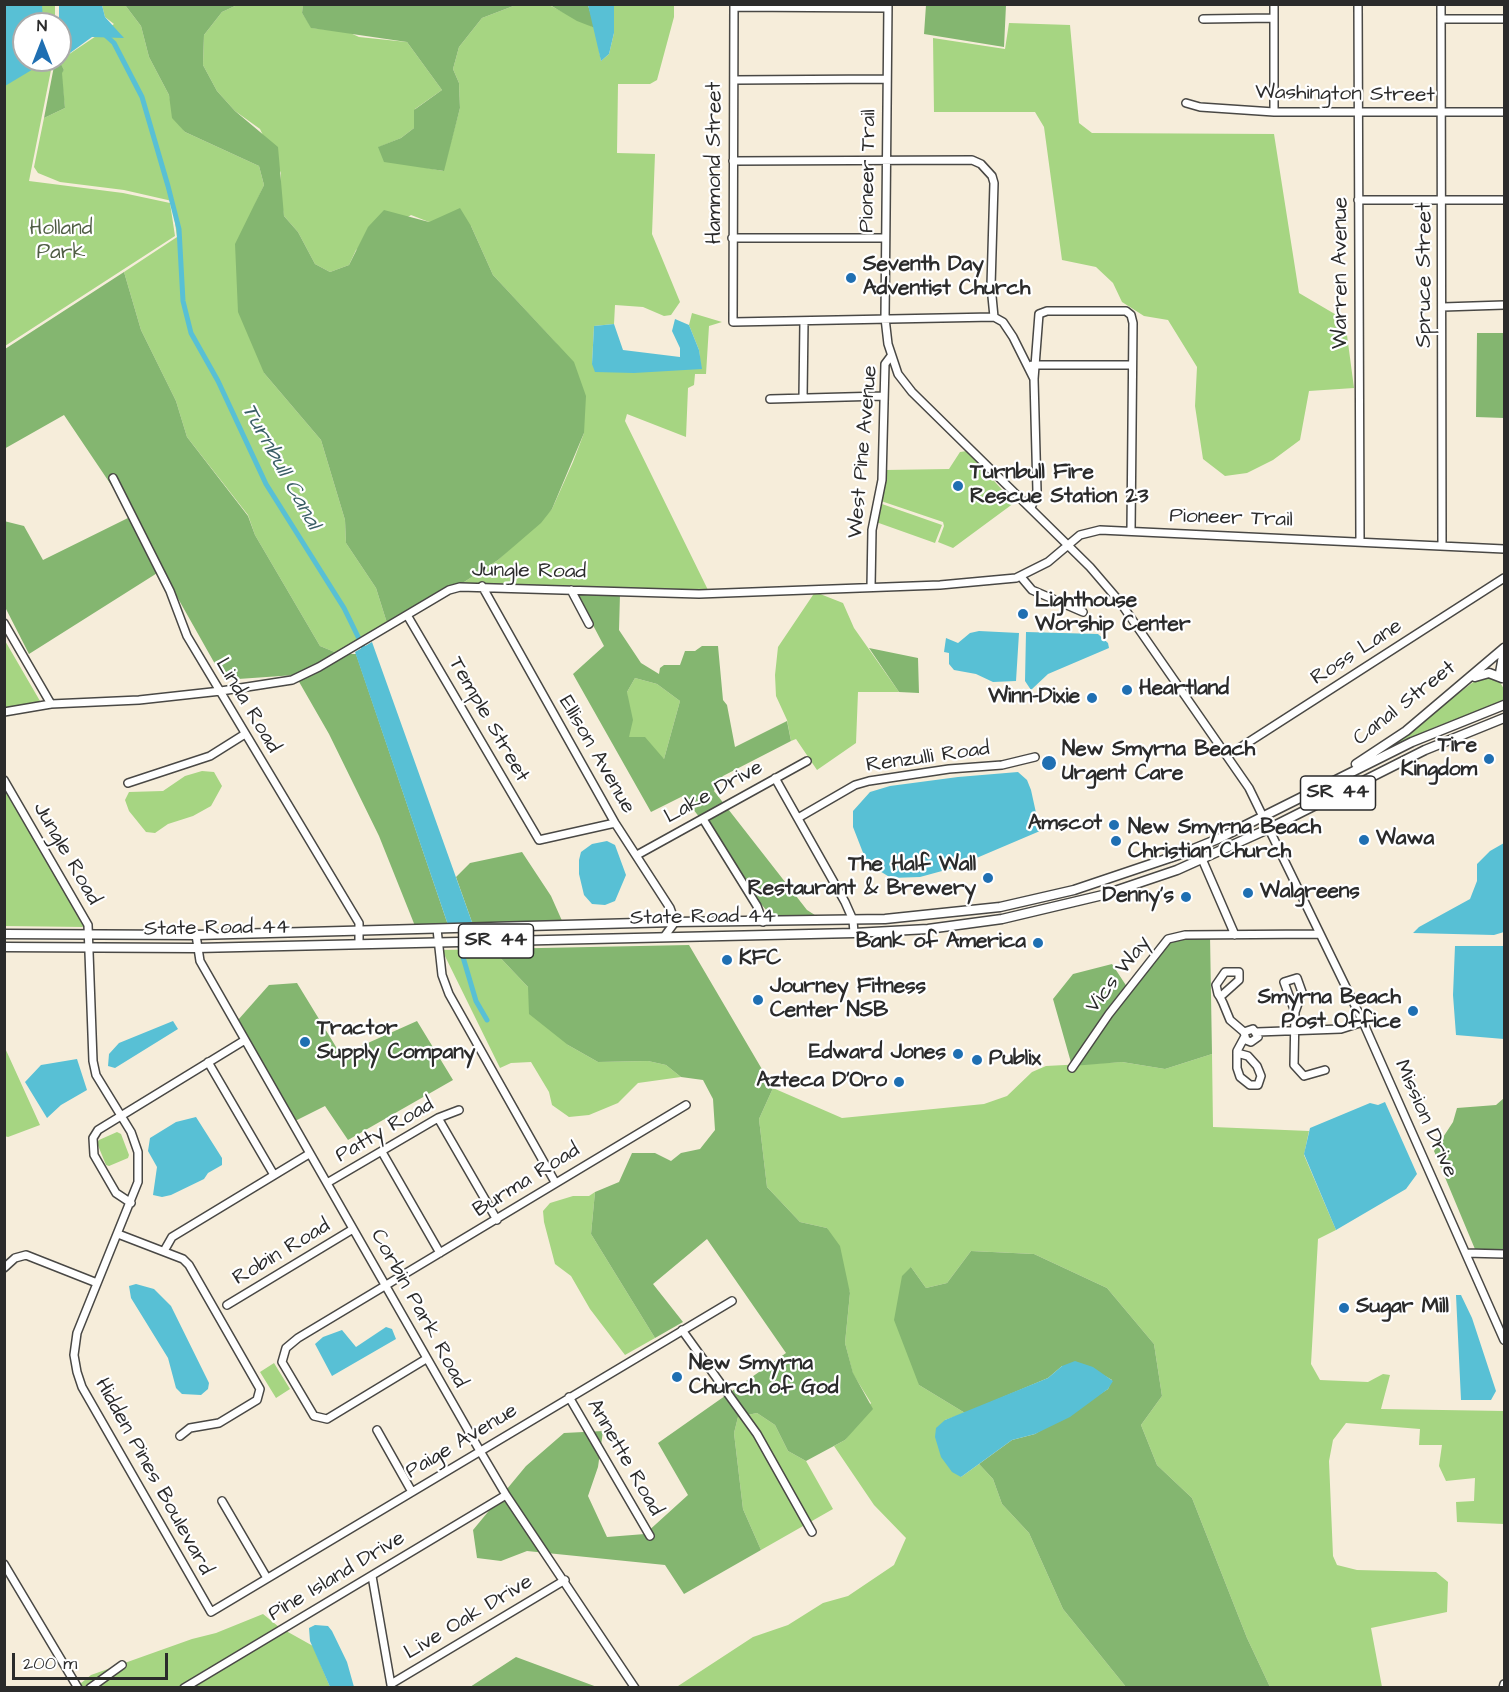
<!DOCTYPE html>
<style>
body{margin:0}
#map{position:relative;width:1509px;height:1692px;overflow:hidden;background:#f6edda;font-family:"Architects Daughter",sans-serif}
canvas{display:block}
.frame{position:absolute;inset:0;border:6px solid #2b2b2b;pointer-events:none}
.north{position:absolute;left:12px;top:12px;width:60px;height:60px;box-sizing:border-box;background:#fff;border:2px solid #aaa;border-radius:50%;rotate:0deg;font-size:16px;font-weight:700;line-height:24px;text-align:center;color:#2b2b2b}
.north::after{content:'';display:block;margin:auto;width:21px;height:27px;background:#1f6fb2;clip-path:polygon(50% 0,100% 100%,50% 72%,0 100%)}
.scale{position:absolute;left:12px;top:1653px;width:156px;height:27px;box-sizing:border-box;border:3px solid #2b2b2b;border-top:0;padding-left:8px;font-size:18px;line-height:21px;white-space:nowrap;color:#2b2b2b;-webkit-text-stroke:4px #fff;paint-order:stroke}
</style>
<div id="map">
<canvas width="1509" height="1692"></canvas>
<div class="frame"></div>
<div class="north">N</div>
<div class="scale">200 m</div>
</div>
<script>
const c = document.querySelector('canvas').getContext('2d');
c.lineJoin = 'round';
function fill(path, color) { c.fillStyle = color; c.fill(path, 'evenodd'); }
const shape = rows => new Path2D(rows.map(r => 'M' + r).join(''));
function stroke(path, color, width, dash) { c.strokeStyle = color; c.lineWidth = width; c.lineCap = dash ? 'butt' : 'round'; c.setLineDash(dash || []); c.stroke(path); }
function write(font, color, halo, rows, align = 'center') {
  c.font = font + ' "Architects Daughter",sans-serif'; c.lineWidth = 4.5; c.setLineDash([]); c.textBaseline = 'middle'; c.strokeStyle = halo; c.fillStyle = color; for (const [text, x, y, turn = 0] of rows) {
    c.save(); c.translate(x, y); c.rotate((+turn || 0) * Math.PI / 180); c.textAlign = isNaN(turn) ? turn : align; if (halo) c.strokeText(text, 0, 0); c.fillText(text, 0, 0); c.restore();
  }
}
fill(shape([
 [5,5,55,5,55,24,24,24,24,60,53,60,29,181,123,193,170,203,175,236,5,346],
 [102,5,125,5,141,26,149,57,169,95,174,116,185,132,259,166,264,185,253,209,264,373,321,440,345,520,346,543,376,588,387,623,337,653,320,646,255,535,248,515,187,437,176,401,141,330,124,272,177,237,172,201,124,190,60,182,38,173,34,167,44,118,65,108,61,73,64,70,59,61,114,24,105,17],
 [237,5,303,5,302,13,312,28,348,32,359,37,407,42,442,90,415,109,414,128,401,138,379,147,417,166,443,171,460,108,459,83,453,69,459,47,482,18,516,5,549,5,595,28,601,61,609,54,614,33,614,5,674,5,674,17,657,80,650,84,618,84,617,153,655,154,652,234,680,302,671,315,664,316,643,307,615,305,614,324,594,326,592,364,701,369,699,350,689,325,692,313,722,322,709,326,706,374,695,374,694,385,688,388,686,437,627,414,625,421,708,590,461,584,498,560,552,509,573,462,584,433,556,343,493,275,471,226,429,222,411,215,356,250,349,265,330,272,315,264,298,232,284,216,280,192,281,173,260,129,235,111,217,91,203,65,204,35,222,12],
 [1009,23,1070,25,1079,123,1092,133,1274,134,1299,293,1345,320,1354,388,1309,391,1300,440,1273,460,1247,473,1225,476,1203,459,1195,406,1197,367,1168,320,1144,316,1122,302,1113,283,1096,267,1062,260,1044,127,1035,112,934,112,933,38,1005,49],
 [967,451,1014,503,953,548,938,542,944,526,943,522,881,501,885,470,949,469,960,452],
 [882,504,942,525,935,543,876,522],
 [815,592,843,603,854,628,899,692,858,692,856,743,817,770,796,739,791,741,787,720,776,696,775,675,778,647],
 [4,639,40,701,38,703,5,709],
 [1484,674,1498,679,1504,689,1503,701,1433,728,1384,752,1382,748,1406,733],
 [635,678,657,684,680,701,664,759,629,737,627,692],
 [202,771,214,772,222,786,211,806,193,816,168,824,155,833,146,832,129,811,125,800,129,792,163,791,185,776],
 [4,786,84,927,5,926],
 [492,949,528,987,568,1045,598,1062,648,1061,666,1065,681,1077,638,1083,618,1103,589,1115,569,1117,552,1105,549,1092,531,1062,511,1063,500,1068,442,950],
 [5,1048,40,1125,8,1137,4,1136],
 [1212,1054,1213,1127,1309,1131,1304,1155,1336,1230,1318,1239,1311,1364,1320,1380,1368,1382,1383,1374,1390,1375,1381,1409,1504,1411,1504,1524,1457,1522,1456,1502,1474,1501,1475,1478,1446,1481,1439,1466,1442,1445,1419,1445,1420,1429,1346,1423,1333,1440,1329,1461,1333,1556,1337,1565,1357,1570,1436,1572,1448,1582,1447,1612,1371,1628,1382,1687,1270,1687,1247,1638,1192,1498,1157,1465,1141,1425,1162,1396,1154,1344,1107,1288,1034,1254,971,1251,947,1283,926,1288,911,1267,919,1385,965,1413,945,1420,961,1477,979,1464,993,1479,1002,1504,1029,1533,1063,1609,1126,1687,675,1688,753,1637,788,1625,823,1603,848,1596,894,1565,906,1538,874,1505,834,1446,845,1440,871,1403,853,1374,845,1343,850,1293,827,1228,800,1222,767,1187,759,1119,773,1088,842,1118,984,1104,1007,1096,1032,1072,1046,1066,1122,1062,1165,1069],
 [117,1132,121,1134,129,1155,128,1158,109,1166,106,1165,97,1143,99,1140],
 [595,1192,591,1234,655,1338,625,1355,590,1309,571,1276,555,1264,544,1222,543,1211,550,1203,573,1196,589,1196],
 [274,1363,290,1389,276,1398,260,1372],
 [757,1413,775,1425,788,1451,806,1461,833,1509,761,1550,743,1509,734,1433,738,1417],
 [263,1614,279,1627,313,1646,330,1687,75,1688,91,1675,192,1639,216,1633]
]), '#a6d582');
fill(shape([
 [303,4,516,5,482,18,459,47,453,69,459,83,460,108,444,171,384,162,378,147,401,138,414,128,414,110,442,90,407,42,311,28,302,13],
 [125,5,237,5,222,12,204,35,203,65,217,91,235,111,278,147,284,216,298,232,315,264,330,272,349,265,368,227,384,210,429,222,460,208,471,226,493,275,574,362,586,396,584,433,552,509,541,523,498,560,461,584,387,623,376,588,346,543,345,520,321,440,264,373,238,312,235,244,264,185,259,166,185,132,172,118,169,95,149,57,141,26],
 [550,5,588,5,595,28,577,21],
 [926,5,1006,5,1004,47,924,34],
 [59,60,64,70,62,73,65,108,44,118,55,61],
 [124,272,141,330,176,401,187,437,248,516,255,535,320,646,337,653,295,675,224,680,162,570,29,654,5,607,4,521,24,526,43,560,132,516,64,415,4,449,5,349],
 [1477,333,1504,333,1504,418,1476,417],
 [576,593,620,594,619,630,641,663,659,674,660,668,664,665,680,665,685,651,695,651,702,646,718,646,723,700,727,705,735,747,787,721,791,741,723,776,714,791,807,910,818,917,773,918,726,863,710,831,683,796,651,812,573,674,604,646],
 [635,678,657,684,680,701,664,759,645,737,629,737,633,720,627,692],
 [869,648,918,658,919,693,899,692],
 [346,654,356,654,448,925,415,926,379,836,329,734,298,680],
 [522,852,551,896,563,923,473,925,456,877,470,863],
 [1169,934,1210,935,1212,1054,1165,1069,1122,1062,1072,1066,1053,999,1073,974,1112,964,1131,993],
 [689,945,773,1088,759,1119,767,1187,800,1222,827,1228,840,1246,850,1293,845,1343,853,1373,873,1409,845,1440,806,1461,788,1451,775,1425,757,1413,738,1417,734,1433,743,1509,761,1550,684,1594,665,1565,527,1551,501,1561,477,1558,473,1530,526,1466,564,1433,603,1431,598,1467,588,1496,607,1537,645,1534,688,1495,658,1443,786,1353,707,1239,653,1284,683,1322,655,1338,591,1234,595,1192,619,1182,632,1153,655,1153,671,1161,681,1153,700,1149,715,1130,713,1099,703,1080,681,1077,666,1065,648,1061,598,1062,568,1045,529,1014,528,987,492,949],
 [297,983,341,1055,417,1021,453,1080,348,1140,325,1106,295,1121,238,1020,269,985],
 [1504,1098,1504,1253,1477,1254,1434,1151,1453,1122,1457,1108,1496,1105],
 [971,1251,1034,1254,1107,1288,1154,1344,1162,1396,1141,1425,1157,1465,1192,1498,1247,1638,1270,1687,1126,1687,1063,1609,1029,1533,1002,1504,993,1479,979,1464,1012,1440,1035,1434,1108,1389,1112,1380,1105,1376,1062,1366,1048,1378,965,1413,919,1385,894,1320,902,1276,911,1267,926,1288,947,1283],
 [516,1657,597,1687,470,1687]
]), '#84b670');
fill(shape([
 [5,4,42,5,43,21,42,24,24,24,24,60,34,60,35,68,5,86],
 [59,5,102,5,105,17,124,38,92,37,59,61],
 [588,5,614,5,614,33,609,54,601,61],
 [675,319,689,325,699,350,702,369,634,373,595,372,592,364,594,326,614,324,623,350,680,357,680,348,672,331],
 [979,631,1019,633,1016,681,993,682,976,674,954,670,949,664,949,653,944,652,946,638,958,643,970,633],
 [1026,632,1098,634,1108,643,1109,648,1048,674,1031,690,1025,681],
 [372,642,473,925,448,925,355,652],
 [1018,772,1027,780,1031,790,1040,831,953,868,920,877,891,878,867,863,853,827,853,811,870,792,890,786,958,777],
 [607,841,615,845,626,875,615,901,605,905,592,904,584,895,579,874,579,860,581,852,592,844],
 [1504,843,1504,932,1494,935,1413,933,1419,927,1470,899,1477,881,1477,864,1490,851],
 [1455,946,1504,946,1504,1039,1456,1035,1453,995],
 [173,1021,178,1029,115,1068,108,1066,109,1054,119,1043],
 [77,1059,87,1090,61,1105,47,1118,25,1082,41,1065],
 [1385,1102,1417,1174,1406,1189,1336,1230,1304,1154,1310,1128,1370,1103,1378,1105],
 [196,1117,222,1158,222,1165,208,1173,204,1179,171,1195,162,1197,153,1195,157,1167,148,1151,150,1138,176,1122],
 [136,1284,154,1289,171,1306,209,1383,208,1389,201,1395,182,1394,176,1388,168,1358,131,1298,129,1286],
 [1456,1295,1461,1295,1472,1318,1496,1391,1491,1400,1461,1400],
 [386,1327,392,1329,396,1339,332,1376,315,1344,323,1337,342,1330,356,1347],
 [1075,1361,1093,1367,1113,1381,1108,1389,1070,1417,1035,1434,1012,1440,961,1477,952,1472,941,1457,935,1437,936,1428,945,1420,1048,1378,1062,1366],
 [315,1625,328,1626,332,1631,347,1662,354,1687,330,1687,310,1641,309,1628]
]), '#58c0d5');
stroke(shape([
 [103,33,114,43,142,97,168,186,179,229,183,301,191,333,218,381,266,484,344,608,366,653],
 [460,947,476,1001,487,1020]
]), '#58c0d5', 5);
const minor = shape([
 [734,4,733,322,994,317],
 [888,4,885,318,888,344,898,374,912,392,1090,567,1120,602,1249,788,1363,1022,1504,1340],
 [1358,4,1360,541],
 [1441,4,1442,545],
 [734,7,888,8],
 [1203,19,1274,18],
 [1441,19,1504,19],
 [734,80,887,79],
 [1186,103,1200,107,1274,112,1504,112],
 [1274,112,1274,4],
 [733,161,972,160,981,164,992,176,994,183,991,286,994,317,1003,322,1013,337,1034,379],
 [1358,200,1504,200],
 [732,238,884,238],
 [1443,307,1504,305],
 [1032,365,1132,365],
 [803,398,804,321],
 [770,399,883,396],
 [113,478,170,591,187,636,359,923,359,944],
 [1031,508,1037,491,1034,379,1039,314,1047,311,1126,311,1131,315,1133,323,1131,531],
 [1021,577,1032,590,1083,612],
 [482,586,615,823,670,908,675,922,664,937],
 [871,587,872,530,882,480,885,364,891,356],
 [571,590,589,624],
 [407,615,539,840,615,823],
 [4,623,51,704],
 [4,712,51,704,139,700,221,691,292,680,319,667,449,590,460,587,699,594,940,585,1016,578,1048,562,1080,535,1100,530,1504,549],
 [1227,756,1504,578],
 [775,778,845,902,853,920,854,933],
 [4,780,88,925,93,1061,96,1075,131,1132,138,1152,138,1182,77,1333,74,1355,77,1372,82,1387,211,1612,732,1301],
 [128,783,210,756,245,734],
 [798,818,855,785,869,781,949,769,1002,765,1035,757],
 [703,819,757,906,763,922],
 [637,855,807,761],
 [1202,859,1235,935],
 [437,929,442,975,449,994,555,1182],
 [196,935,200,961,480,1451,506,1495,635,1688],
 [1220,997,1239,980,1239,972,1225,972,1216,985,1218,994,1220,997,1223,1003,1230,1020,1244,1032,1246,1040,1251,1042,1258,1037,1253,1029,1244,1032],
 [1295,1012,1302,992,1297,978,1284,982,1295,1012,1294,1065,1304,1076,1325,1070],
 [1257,1032,1341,1029,1363,1022],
 [1237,1053,1248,1056,1257,1066,1261,1076,1258,1085,1250,1085,1240,1077,1237,1068,1237,1051,1244,1038],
 [208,1062,274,1175],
 [1072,1068,1109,1014,1168,939,1185,935,1320,934],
 [438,1118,497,1220],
 [382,1152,440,1253],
 [327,1183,438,1118,459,1110],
 [131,1203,116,1193,94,1155,93,1138,98,1130,245,1040],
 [118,1234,183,1259,189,1265,260,1389,257,1400,219,1423,190,1428,180,1436],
 [164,1251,172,1237,309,1154],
 [1466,1253,1504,1254],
 [4,1268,15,1258,26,1255,97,1283],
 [227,1305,353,1229],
 [682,1330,757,1434,812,1532],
 [426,1359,327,1419,314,1416,282,1362,286,1348,298,1338,686,1105],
 [569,1397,650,1536],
 [377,1430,412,1492],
 [222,1501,267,1578],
 [4,1564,78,1688],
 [372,1576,391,1685],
 [391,1684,565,1580],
 [90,1688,122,1665],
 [184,1688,506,1495],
 [1503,1688,1504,1684]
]);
const major = shape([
 [1500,673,1504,650],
 [1475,677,1489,673,1502,678],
 [1356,764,1406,731,1504,648],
 [4,934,196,935,675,922,885,919,1000,907,1074,890,1181,854,1218,839,1412,742,1504,705],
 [4,947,196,948,854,933,928,929,1002,919,1103,895,1177,870,1268,829,1425,750,1504,718]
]);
stroke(minor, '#494845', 10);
stroke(major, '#494845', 11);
stroke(minor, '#fff', 7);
stroke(major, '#fff', 8);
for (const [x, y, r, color] of [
 [851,278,6,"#1f6fb2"],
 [958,486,6,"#1f6fb2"],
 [1023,614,6,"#1f6fb2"],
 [1127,690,6,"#1f6fb2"],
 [1092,698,6,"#1f6fb2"],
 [1489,759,6,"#1f6fb2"],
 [1049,763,8,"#1f6fb2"],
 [1114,825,6,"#1f6fb2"],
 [1364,840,6,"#1f6fb2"],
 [1116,841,6,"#1f6fb2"],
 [988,878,6,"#1f6fb2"],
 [1248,893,6,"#1f6fb2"],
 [1186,897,6,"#1f6fb2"],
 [1038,943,6,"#1f6fb2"],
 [727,960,6,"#1f6fb2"],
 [758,1000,6,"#1f6fb2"],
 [1413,1011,6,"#1f6fb2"],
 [305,1042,6,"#1f6fb2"],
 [958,1054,6,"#1f6fb2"],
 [977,1060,6,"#1f6fb2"],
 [899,1082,6,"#1f6fb2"],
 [1344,1308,6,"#1f6fb2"],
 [677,1377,6,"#1f6fb2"]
]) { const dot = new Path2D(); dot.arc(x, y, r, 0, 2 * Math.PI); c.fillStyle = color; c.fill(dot); stroke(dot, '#fff', 2); }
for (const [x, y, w] of [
 [1338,793,75],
 [496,941,75]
]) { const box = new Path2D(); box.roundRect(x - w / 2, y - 17, w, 34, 4.5); c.fillStyle = '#fff'; c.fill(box); stroke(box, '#2b2b2b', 1.5); }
write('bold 20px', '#2b2b2b', null, [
 ["SR 44",1338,793],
 ["SR 44",496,941]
]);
write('21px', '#2b2b2b', '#fff', [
 ["Washington Street",1345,95,1],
 ["Hammond Street",716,163,-90],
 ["Pioneer Trail",869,171,-89],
 ["Warren Avenue",1342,273,-90],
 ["Spruce Street",1426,275,-90],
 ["West Pine Avenue",864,452,-85],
 ["Pioneer Trail",1231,519,2],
 ["Jungle Road",529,572,1],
 ["Ross Lane",1357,653,-33],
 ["Canal Street",1405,704,-38],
 ["Linda Road",247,706,59],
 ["Temple Street",488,720,60],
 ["Ellison Avenue",596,755,60],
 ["Renzulli Road",928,758,-8],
 ["Lake Drive",714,793,-29],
 ["Jungle Road",66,854,60],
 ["State Road 44",703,918,-1],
 ["State Road 44",217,929,-1],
 ["Vics Way",1119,975,-52],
 ["Mission Drive",1425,1119,66],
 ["Patty Road",385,1131,-30],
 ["Burma Road",527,1181,-32],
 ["Robin Road",282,1253,-31],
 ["Corbin Park Road",418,1309,61],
 ["Paige Avenue",462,1442,-31],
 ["Annette Road",624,1458,60],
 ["Hidden Pines Boulevard",153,1477,61],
 ["Pine Island Drive",337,1577,-31],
 ["Live Oak Drive",469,1618,-31]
]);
write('21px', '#505e45', '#fff', [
 ["Holland",61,230],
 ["Park",61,254]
]);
write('bold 21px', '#2b2b2b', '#fff', [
 ["Seventh Day",863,266],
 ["Adventist Church",863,290],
 ["Turnbull Fire",970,474],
 ["Rescue Station 23",970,498],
 ["Lighthouse",1035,602],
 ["Worship Center",1035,626],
 ["Heartland",1139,690],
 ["Winn-Dixie",1080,698,"right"],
 ["Tire",1477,747,"right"],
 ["Kingdom",1477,771,"right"],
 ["New Smyrna Beach",1062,751],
 ["Urgent Care",1062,775],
 ["Amscot",1102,825,"right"],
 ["New Smyrna Beach",1128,829],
 ["Christian Church",1128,853],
 ["Wawa",1376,840],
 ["The Half Wall",976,866,"right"],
 ["Restaurant & Brewery",976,890,"right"],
 ["Walgreens",1260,893],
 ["Denny's",1174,897,"right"],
 ["Bank of America",1026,943,"right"],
 ["KFC",739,960],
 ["Journey Fitness",770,988],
 ["Center NSB",770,1012],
 ["Smyrna Beach",1401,999,"right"],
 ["Post Office",1401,1023,"right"],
 ["Tractor",317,1030],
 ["Supply Company",317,1054],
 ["Edward Jones",946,1054,"right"],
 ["Publix",989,1060],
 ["Azteca D'Oro",887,1082,"right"],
 ["Sugar Mill",1356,1308],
 ["New Smyrna",689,1365],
 ["Church of God",689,1389]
], 'left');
write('italic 22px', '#3b5f66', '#fff', [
 ["Turnbull Canal",280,467,61]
]);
</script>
